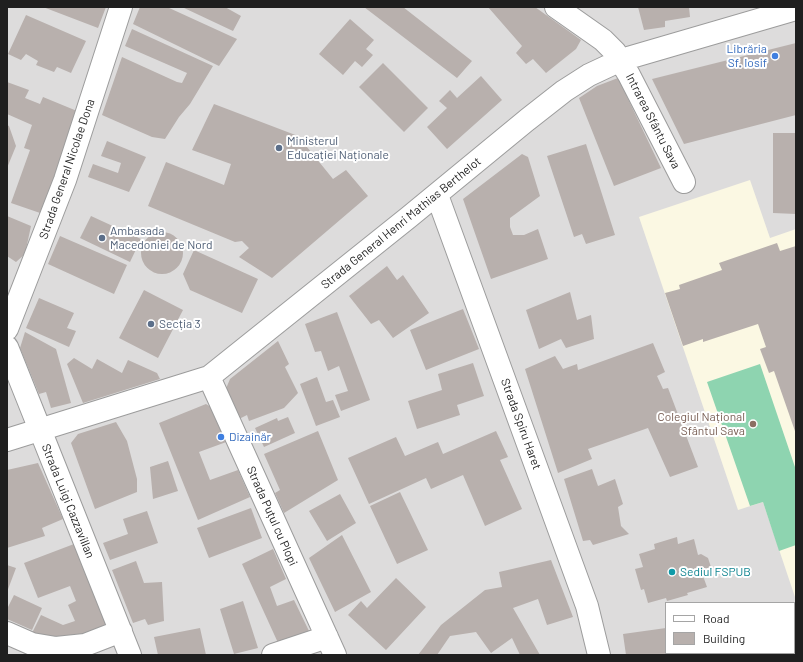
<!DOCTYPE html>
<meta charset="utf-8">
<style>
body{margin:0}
#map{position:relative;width:803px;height:662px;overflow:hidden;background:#efebe7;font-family:Barlow,sans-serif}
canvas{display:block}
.frame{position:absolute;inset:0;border:8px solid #1f1f1f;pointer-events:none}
.legend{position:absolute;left:665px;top:602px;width:130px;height:52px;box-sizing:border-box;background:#fff;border:1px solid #a5a5a5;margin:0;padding:5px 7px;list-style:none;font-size:12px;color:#1f1f1f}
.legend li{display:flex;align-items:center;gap:8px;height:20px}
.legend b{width:20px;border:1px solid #a5a5a5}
</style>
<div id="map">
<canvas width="803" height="662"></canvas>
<div class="frame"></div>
<ul class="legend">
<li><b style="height:5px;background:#fff"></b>Road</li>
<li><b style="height:11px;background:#b8b0ad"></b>Building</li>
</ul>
</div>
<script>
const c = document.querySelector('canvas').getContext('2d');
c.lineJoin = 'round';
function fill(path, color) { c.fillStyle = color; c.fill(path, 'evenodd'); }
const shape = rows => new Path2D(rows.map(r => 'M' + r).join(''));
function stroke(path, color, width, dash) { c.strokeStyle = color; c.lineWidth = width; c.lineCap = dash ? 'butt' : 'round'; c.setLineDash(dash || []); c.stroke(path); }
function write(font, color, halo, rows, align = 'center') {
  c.font = font + ' Barlow,sans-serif'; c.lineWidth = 4; c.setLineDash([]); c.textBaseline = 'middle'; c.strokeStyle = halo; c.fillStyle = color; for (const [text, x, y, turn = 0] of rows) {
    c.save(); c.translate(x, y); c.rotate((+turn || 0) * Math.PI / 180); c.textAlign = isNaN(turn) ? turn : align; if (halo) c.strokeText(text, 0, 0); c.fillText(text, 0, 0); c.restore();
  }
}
fill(shape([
 [7,7,796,7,796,655,7,655],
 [666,603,794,603,794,653,666,653]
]), '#dddcdc');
fill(shape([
 [750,180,770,238,796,229,796,600,763,502,738,510,639,217]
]), '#fbf8e3');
fill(shape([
 [760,364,796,470,796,545,779,551,763,502,750,506,707,382]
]), '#8ed4b0');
fill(shape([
 [43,7,106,7,98,28],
 [140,7,167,7,237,39,219,66,133,24],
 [182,7,225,7,241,16,233,31],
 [364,7,403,7,472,61,457,78],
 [488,7,535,7,581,40,576,49,546,73,533,59,526,64,516,53,522,46],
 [638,7,689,7,690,17,665,21,665,27,644,30],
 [26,15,86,41,71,73,57,67,54,72,36,65,38,61,26,54,21,60,8,54],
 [350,19,374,40,366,49,373,55,362,67,355,61,343,75,319,54],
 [132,29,213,66,190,104,179,117,165,139,152,137,102,115,122,57,177,82,182,83,187,73,125,46],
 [796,43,796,115,684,144,652,79],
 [383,63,428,108,404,132,359,87],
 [481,76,502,100,447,149,427,127,447,108,439,101,450,90,457,98],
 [618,78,661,168,614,186,579,98,597,86],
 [7,82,29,90,25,98,40,104,43,97,77,111,43,214,11,203,30,150,24,148,32,125,7,114],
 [214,104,298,136,333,179,346,170,368,196,272,278,239,257,249,248,242,241,235,242,148,206,166,162,224,185,231,164,192,150],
 [7,125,9,126,16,146,7,168],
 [773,133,796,133,796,214,773,213],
 [107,141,146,157,129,192,88,177,93,164,118,173,121,163,101,156],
 [586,144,615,235,586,244,582,234,574,237,547,156],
 [522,154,528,157,540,196,510,218,510,227,513,235,524,235,538,229,548,259,491,279,463,199],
 [7,216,31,226,25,254,16,262,7,256],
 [91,216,141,239,130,262,80,238],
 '141 253a21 21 0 1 1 42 0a21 21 0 1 1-42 0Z',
 [60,236,127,265,114,294,48,264],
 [777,243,780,251,796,246,796,434,774,371,769,373,760,349,766,347,758,324,703,342,703,339,683,346,665,293,680,289,679,285,722,270,719,263],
 [194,250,258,279,242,313,190,290,183,274],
 [387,266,397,280,403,275,429,313,393,338,379,320,371,324,349,296],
 [144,290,183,310,158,358,119,338],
 [570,292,577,320,591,315,594,339,566,348,561,339,539,349,526,310],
 [39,298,74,313,67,328,76,331,69,347,26,328],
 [463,309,479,349,426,370,410,330],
 [337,312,370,400,341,411,335,395,348,391,339,366,328,371,321,351,315,352,305,324],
 [25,332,56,349,71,403,51,408,46,392,39,394,20,348],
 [278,341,289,364,285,367,298,393,284,408,249,421,247,415,239,419,225,391,230,379],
 [653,343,665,372,657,376,663,389,668,388,698,467,670,477,648,428,588,449,592,459,558,473,525,369,555,356,563,369,577,364,578,370],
 [74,358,92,369,97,359,122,373,128,360,157,373,160,379,83,403,67,364],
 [473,363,484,396,457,405,460,415,417,429,408,401,442,390,438,374],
 [317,377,326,402,333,400,340,417,316,426,300,384],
 [206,404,217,411,229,441,199,452,210,480,238,470,250,497,198,520,159,423],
 [288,417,295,433,264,447,255,428,277,418,278,421],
 [116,422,127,441,137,479,137,492,95,509,71,443,78,434],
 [318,431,338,480,284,513,275,493,280,490,264,454],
 [496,431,508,457,500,460,522,509,485,526,463,475,431,489,426,478,369,504,348,458,396,437,405,456,438,442,443,454],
 [168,461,178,491,153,499,150,467],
 [38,463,63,519,42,528,45,536,7,548,7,470],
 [592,469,598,486,615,479,623,504,618,507,621,526,629,534,593,545,590,540,583,541,564,479],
 [400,492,428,550,397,564,370,506],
 [340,494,356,523,327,541,309,511],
 [251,508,262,538,209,558,197,528],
 [147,511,158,543,110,560,103,543,128,534,123,519],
 [342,535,371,592,335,612,309,558],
 [677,537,678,544,694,539,698,555,701,554,708,558,711,567,708,575,703,576,707,587,687,593,688,595,667,601,666,598,648,603,644,589,641,590,635,569,643,567,639,554,655,549,654,544],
 [74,544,108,628,65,644,32,633,41,615,63,625,75,621,68,605,76,601,70,586,38,598,24,563],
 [273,549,286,579,270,587,277,606,294,600,309,631,279,645,242,564],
 [551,560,573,617,547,625,538,599,513,608,540,655,520,655,512,638,491,653,476,632,450,636,437,655,418,655,441,625,485,590,502,587,499,572],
 [136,561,144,583,162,582,164,621,148,625,145,619,133,623,112,570],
 [7,565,16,568,7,592],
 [396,578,426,607,386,650,348,615,361,601,367,608],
 [14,595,42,608,32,630,7,619,7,609],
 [243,601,258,648,234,654,220,609],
 [200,628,206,655,158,655,154,637],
 [666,628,666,653,675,654,626,655,623,634],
 [697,653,735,653,736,655,697,655]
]), '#b8b0ad');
const minor = shape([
 [556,7,603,40,615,52,629,75,684,182],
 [437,195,587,606,599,655],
 [7,329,65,180,121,7],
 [7,347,130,655],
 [209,377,335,655],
 [7,440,209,377,409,217,527,120,564,91,589,75,621,60,796,9],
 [7,633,32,644,56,648,85,645,121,631],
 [273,655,327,637]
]);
stroke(minor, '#9c9c9c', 24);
stroke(minor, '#fff', 22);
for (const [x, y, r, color] of [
 [775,56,4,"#3f7fe0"],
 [279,148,4,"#5c6f8a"],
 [102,238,4,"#5c6f8a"],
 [151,324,4,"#5c6f8a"],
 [753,424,4,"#8d6e63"],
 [221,437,4,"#3f7fe0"],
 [672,572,4,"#0f9aa8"]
]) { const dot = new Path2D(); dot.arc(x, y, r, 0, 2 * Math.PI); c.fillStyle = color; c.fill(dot); stroke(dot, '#fff', 1.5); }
write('12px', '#366cbe', '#fff', [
 ["Librăria",767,49],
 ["Sf. Iosif",767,63],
 ["Dizainăr",229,437,"left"]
], 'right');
write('12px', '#1f1f1f', '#fff', [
 ["Intrarea Sfântu Sava",653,121,63],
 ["Strada General Nicolae Dona",67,169,-71],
 ["Strada General Henri Mathias Berthelot",401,223,-39],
 ["Strada Spiru Haret",521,424,70],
 ["Strada Luigi Cazzavillan",68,501,68],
 ["Strada Puțul cu Plopi",272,516,66]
]);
write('12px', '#4e5e75', '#fff', [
 ["Ministerul",287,141],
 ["Educației Naționale",287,155],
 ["Ambasada",110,231],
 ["Macedoniei de Nord",110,245],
 ["Secția 3",159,324]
], 'left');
write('12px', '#785e54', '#fff', [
 ["Colegiul Național",745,417],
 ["Sfântul Sava",745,431]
], 'right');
write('12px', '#0d838f', '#fff', [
 ["Sediul FSPUB",680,572]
], 'left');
</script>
